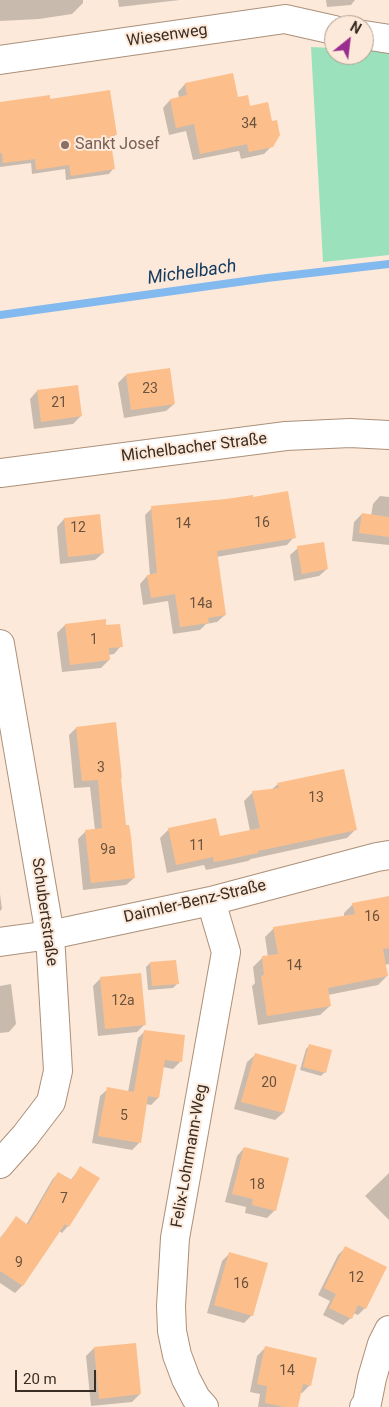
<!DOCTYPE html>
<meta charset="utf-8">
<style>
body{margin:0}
#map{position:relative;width:389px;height:1407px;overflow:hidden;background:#fce9da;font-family:Roboto,sans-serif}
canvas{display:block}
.north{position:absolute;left:324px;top:15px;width:50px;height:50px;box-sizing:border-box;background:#fce9da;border:1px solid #ae9e91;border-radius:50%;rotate:29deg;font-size:14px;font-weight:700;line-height:20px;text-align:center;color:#392d24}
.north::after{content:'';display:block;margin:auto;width:18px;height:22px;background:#992e8f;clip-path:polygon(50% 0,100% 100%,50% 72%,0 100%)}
.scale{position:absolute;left:15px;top:1370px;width:81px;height:22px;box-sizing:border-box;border:2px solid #392d24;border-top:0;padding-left:6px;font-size:15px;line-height:18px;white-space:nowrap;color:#392d24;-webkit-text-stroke:4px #fce9da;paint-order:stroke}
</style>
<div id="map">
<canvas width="389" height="1407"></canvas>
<div class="north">N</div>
<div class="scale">20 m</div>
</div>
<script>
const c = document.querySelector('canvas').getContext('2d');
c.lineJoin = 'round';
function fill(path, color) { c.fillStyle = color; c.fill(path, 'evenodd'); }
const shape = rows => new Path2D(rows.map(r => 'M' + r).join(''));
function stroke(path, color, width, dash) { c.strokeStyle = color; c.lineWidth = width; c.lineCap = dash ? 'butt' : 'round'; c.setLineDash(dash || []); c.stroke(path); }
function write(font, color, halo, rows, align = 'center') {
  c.font = font + ' Roboto,sans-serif'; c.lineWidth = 4; c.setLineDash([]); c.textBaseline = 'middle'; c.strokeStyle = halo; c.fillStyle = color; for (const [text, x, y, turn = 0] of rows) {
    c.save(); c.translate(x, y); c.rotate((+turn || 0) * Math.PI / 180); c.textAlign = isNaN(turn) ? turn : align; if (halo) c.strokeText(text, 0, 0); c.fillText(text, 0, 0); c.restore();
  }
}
fill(shape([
 [311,47,334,48,334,55,364,55,364,50,389,51,389,255,323,262]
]), '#9be1bc');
fill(shape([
 [0,0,83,0,83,3,72,14,39,19,0,21],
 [118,0,180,0,119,7],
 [326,0,355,0,351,5,327,7],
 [185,84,237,98,249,107,272,146,264,154,241,159,239,151,193,160,186,131,169,135,163,108,170,100,179,98,178,92],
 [49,101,115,135,109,140,113,169,109,174,66,180,65,169,32,174,31,163,0,167,0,103],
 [126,375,174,404,166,411,124,418,118,383],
 [37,391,81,416,73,424,34,429,30,399],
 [380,496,389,497,389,545,352,541,354,522,362,514,371,516,373,504],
 [152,508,294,537,287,545,216,557,225,615,217,622,206,624,200,630,173,634,168,601,143,605,140,584,147,576,150,576,145,515],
 [64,519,103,553,95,560,60,564,57,527],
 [298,548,327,569,319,576,294,581,290,555],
 [65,625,105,627,121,646,114,654,108,655,109,660,101,668,62,672,57,633],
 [76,728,125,827,134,878,126,885,83,890,78,839,86,831,95,830,90,787,74,788,69,735],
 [278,784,356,829,347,838,251,859,248,861,206,870,204,865,167,873,160,838,169,829,219,837,250,831,244,801,253,792,271,790],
 [0,894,2,909,0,911],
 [389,897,389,964,385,965,387,976,378,985,328,995,330,1006,320,1015,258,1025,252,986,255,983,253,967,262,958,268,957,265,937,274,928,344,917,344,913,353,904],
 [150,963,177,984,173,988,148,990,146,967],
 [101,978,145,1024,137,1032,98,1036,93,986],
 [11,984,16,1024,9,1032,0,1033,0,986],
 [145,1031,180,1062,173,1069,163,1067,158,1098,151,1105,146,1104,139,1143,132,1150,92,1143,100,1096,108,1089,128,1092,138,1038],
 [310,1045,325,1072,321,1076,300,1070,306,1049],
 [255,1055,283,1113,275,1120,234,1109,247,1062],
 [244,1148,275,1210,267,1218,245,1213,246,1207,225,1202,237,1156],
 [80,1168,68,1226,62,1233,59,1231,22,1286,15,1293,0,1283,0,1238,16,1218,26,1225,52,1180,58,1173,70,1181],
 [389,1173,389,1220,365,1196],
 [345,1248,365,1308,358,1315,353,1313,351,1318,343,1325,323,1315,330,1301,318,1295,338,1255],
 [229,1254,252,1315,244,1323,207,1313,222,1261],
 [94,1348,140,1394,132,1402,91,1406,86,1356],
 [265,1348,310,1385,302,1393,300,1393,297,1407,258,1407,260,1394,250,1392,257,1356]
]), '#0003');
stroke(shape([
 [0,315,267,278,389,264]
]), '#82b9ef', 8);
fill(shape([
 [233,73,238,97,248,95,250,106,268,102,272,121,277,120,280,135,273,147,249,152,247,144,200,154,194,124,176,128,170,99,187,95,185,83],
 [110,90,117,135,110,136,115,169,71,176,69,165,36,170,35,159,3,163,2,153,0,153,0,102,50,95,50,99],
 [170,368,175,404,131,410,126,374],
 [78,385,82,416,41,422,37,390],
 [288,491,296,538,217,551,226,615,208,618,209,623,180,627,175,594,151,598,147,575,157,573,151,506,226,499,253,495,253,497],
 [362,513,389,517,389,537,359,533],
 [100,514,104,553,68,557,64,518],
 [324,542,328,569,302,574,297,546],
 [106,619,106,625,120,624,123,647,109,648,110,660,70,665,65,624],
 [116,722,122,778,121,778,126,825,129,825,131,836,135,878,91,883,85,830,102,828,98,780,82,781,76,727],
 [344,769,357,830,258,851,258,853,225,860,214,862,213,857,176,865,168,828,216,818,220,836,260,828,252,791,279,788,277,783],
 [389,896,389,948,383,949,388,976,328,988,331,1006,267,1016,261,976,264,975,262,956,278,954,273,927,355,914,352,903],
 [176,960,179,984,152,986,150,962],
 [141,973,146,1025,105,1029,100,977],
 [144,1030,185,1035,182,1062,165,1060,159,1098,148,1096,141,1143,98,1136,107,1087,134,1092],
 [309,1044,332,1050,326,1073,303,1067],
 [255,1053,297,1065,284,1113,241,1102],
 [244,1147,289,1158,276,1211,252,1205,253,1199,232,1194],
 [80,1166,100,1178,69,1227,65,1224,23,1286,0,1271,0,1239,16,1216,28,1225,58,1172,72,1180],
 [345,1246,387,1267,366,1309,358,1305,352,1319,329,1308,336,1294,324,1288],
 [229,1252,268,1263,253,1316,214,1305],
 [136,1343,141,1394,99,1399,94,1347],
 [265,1346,317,1358,311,1386,303,1384,298,1407,285,1407,265,1403,267,1386,257,1384]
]), '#fcbf8b');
const street = shape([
 [364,35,389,39],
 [0,60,285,19,334,30],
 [0,644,50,935,58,1071,51,1102,25,1136,0,1164],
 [0,942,50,935,211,901,377,857,389,855],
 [204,1407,196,1398,186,1379,177,1355,172,1331,171,1306,175,1238,226,952,211,901],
 [364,1407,367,1403,372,1378,382,1344,389,1330]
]);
const secondary = shape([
 [0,473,286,436,350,433,389,435]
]);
stroke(street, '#ac9079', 30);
stroke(secondary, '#ac9079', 30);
stroke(street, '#fff', 28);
stroke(secondary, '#fff', 28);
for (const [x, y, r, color] of [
 [65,145,5,"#8d6e63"]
]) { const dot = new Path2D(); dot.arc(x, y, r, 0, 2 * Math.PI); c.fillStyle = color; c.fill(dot); stroke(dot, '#fce9da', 2); }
write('14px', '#6a523e', null, [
 ["34",249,124],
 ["23",150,389],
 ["21",59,403],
 ["16",262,523],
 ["14",183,524],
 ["12",78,528],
 ["14a",201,604],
 ["1",94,640],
 ["3",101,768],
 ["13",316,798],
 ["11",197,846],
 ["9a",108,850],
 ["16",372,917],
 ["14",294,966],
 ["12a",123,1001],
 ["20",269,1083],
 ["5",124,1116],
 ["18",257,1185],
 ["7",64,1199],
 ["9",19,1263],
 ["12",356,1278],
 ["16",241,1284],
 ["14",287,1371]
]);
write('16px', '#392d24', '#fce9da', [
 ["Wiesenweg",167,36,-8],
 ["Michelbacher Straße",194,448,-7],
 ["Daimler-Benz-Straße",195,902,-13],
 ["Schubertstraße",44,912,82],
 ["Felix-Lohrmann-Weg",190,1156,-80]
]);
write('16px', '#785e54', '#fce9da', [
 ["Sankt Josef",75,145]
], 'left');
write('italic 18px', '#153c60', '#fce9da', [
 ["Michelbach",192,273,-8]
]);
</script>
